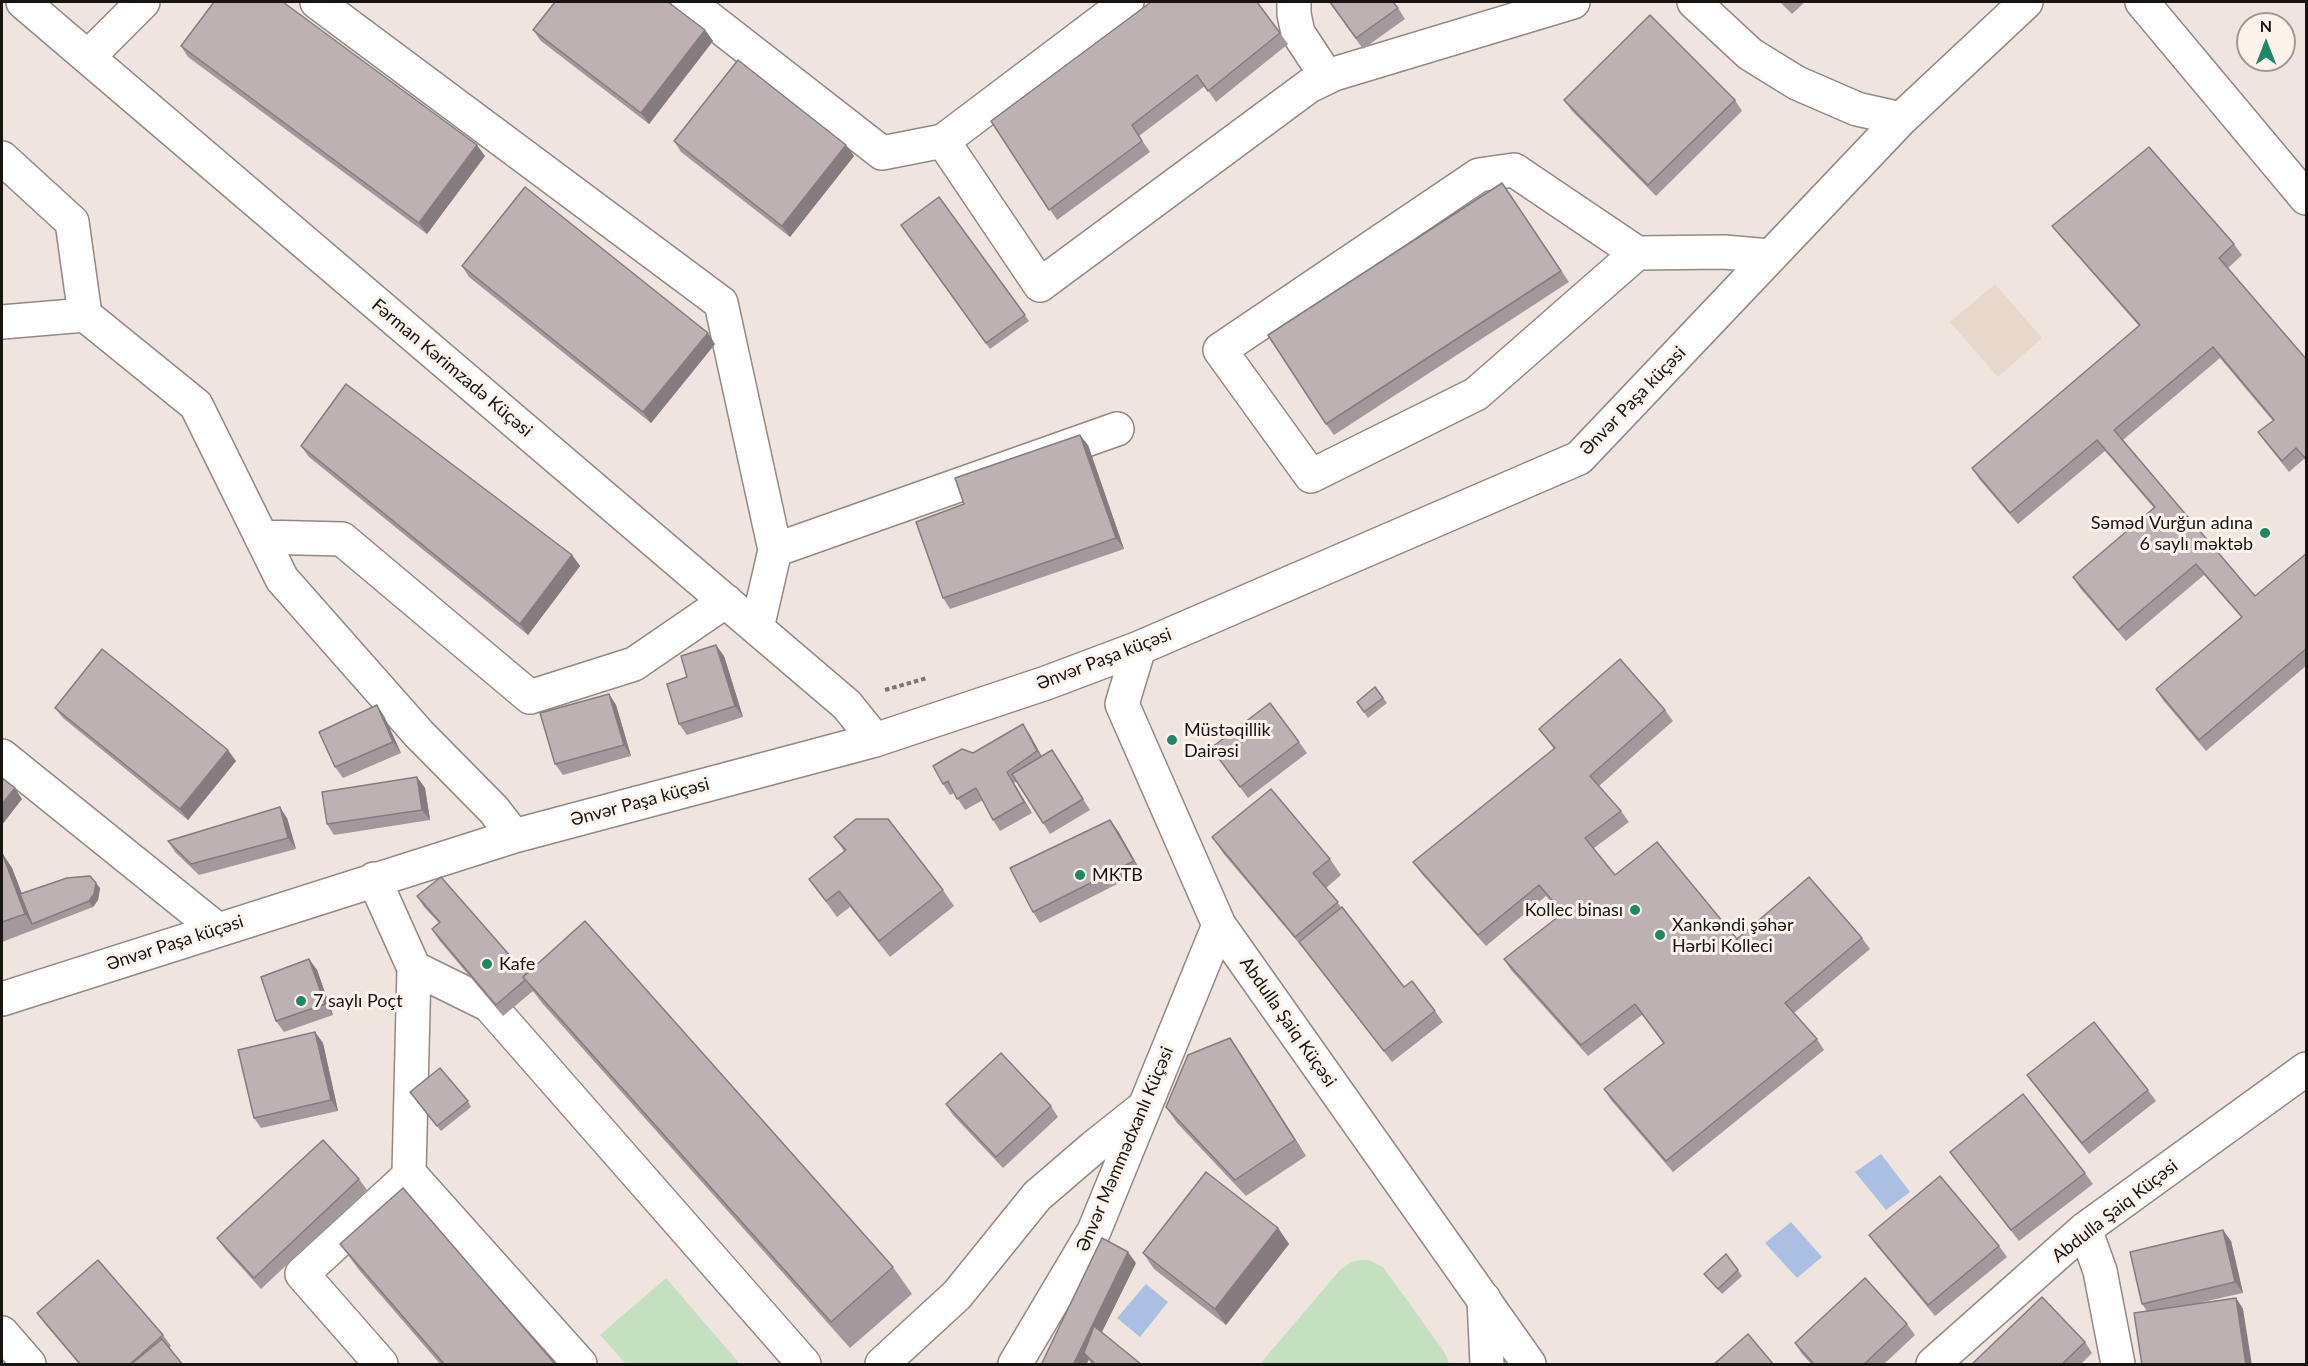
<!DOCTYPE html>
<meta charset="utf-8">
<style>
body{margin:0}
#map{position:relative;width:2308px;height:1366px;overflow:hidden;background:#efe5de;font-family:Lato,sans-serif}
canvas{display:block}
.frame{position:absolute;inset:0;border:3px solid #171411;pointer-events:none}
.north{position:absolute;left:2236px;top:12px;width:60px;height:60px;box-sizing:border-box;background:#fdf3eb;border:2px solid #a19a94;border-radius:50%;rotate:0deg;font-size:16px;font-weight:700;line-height:24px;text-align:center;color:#171411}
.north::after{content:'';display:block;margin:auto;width:21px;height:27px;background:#1c8866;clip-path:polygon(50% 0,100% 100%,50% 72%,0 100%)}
</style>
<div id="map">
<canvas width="2308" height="1366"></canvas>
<div class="frame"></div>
<div class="north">N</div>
</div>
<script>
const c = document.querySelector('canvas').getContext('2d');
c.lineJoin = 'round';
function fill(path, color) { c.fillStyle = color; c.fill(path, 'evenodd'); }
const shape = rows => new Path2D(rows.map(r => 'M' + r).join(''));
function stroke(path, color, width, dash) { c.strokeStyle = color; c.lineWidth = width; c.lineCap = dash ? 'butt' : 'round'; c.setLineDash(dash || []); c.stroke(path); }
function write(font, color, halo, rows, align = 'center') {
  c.font = font + ' Lato,sans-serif'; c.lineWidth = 6; c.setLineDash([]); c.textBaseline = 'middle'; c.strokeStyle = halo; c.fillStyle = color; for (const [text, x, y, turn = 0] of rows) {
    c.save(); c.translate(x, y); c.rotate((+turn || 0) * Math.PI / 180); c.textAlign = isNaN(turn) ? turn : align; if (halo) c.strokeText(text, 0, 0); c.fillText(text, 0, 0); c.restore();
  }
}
fill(shape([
 [1995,284,2042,338,1998,377,1950,322]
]), '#e8d7cb');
fill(shape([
 [1361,1260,1369,1260,1383,1267,1445,1353,1449,1364,1260,1364,1340,1270,1351,1262],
 [666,1278,740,1364,626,1364,600,1335]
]), '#c4e0c1');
fill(shape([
 [1881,1154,1910,1192,1886,1210,1855,1172],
 [1791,1222,1822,1257,1797,1278,1765,1243],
 [1146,1284,1168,1302,1140,1337,1117,1318]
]), '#aac0e3');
const minor = shape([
 [23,2,847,705,875,740],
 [317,2,721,303,775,550,757,628],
 [688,2,882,153,943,141,1040,285,1309,86,1334,74,1573,2],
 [1294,2,1294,14,1298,33,1327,77],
 [1694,2,1750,54,1797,83,1857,109,1901,119],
 [2142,2,2306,198],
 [88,57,143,2],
 [943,141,1127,2],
 [2,158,72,222,85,315,196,405,282,579,419,734,494,810,514,836],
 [1637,253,1514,170,1479,175,1220,350,1311,476,1476,394,1637,253,1724,252,1770,256],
 [2,322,85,315],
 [261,537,342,539,530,697,634,664,726,601],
 [775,550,1117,429],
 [1139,648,1122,704,1219,925,1529,1364],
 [2,756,218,930],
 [374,879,414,968,409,1173,580,1364],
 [414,968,489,1005,804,1364],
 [2,999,514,836,875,740,1046,683,1139,648,1579,458,1901,119,2026,2],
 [2085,1229,2100,1271,2118,1364],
 [1484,1299,1487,1364],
 [2,1333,29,1364],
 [381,1364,302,1274,410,1175],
 [882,1364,957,1295,1037,1196,1094,1147,1143,1108],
 [1015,1364,1094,1231,1219,925],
 [1933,1364,2085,1229,2306,1069]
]);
stroke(minor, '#928983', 36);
stroke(shape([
 [885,690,927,678]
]), '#7c7671', 4, [4.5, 3]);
stroke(minor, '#fff', 33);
fill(shape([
 [1329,2,1398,8,1405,19,1363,49],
 [1780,2,1805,2,1792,14],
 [533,30,705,30,713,41,649,124,541,41],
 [1280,33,1288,44,1216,102,1205,86,1139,136,1150,152,1057,220,991,121],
 [181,46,485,156,427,234,188,57],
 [1564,100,1735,100,1742,111,1656,196,1572,111],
 [674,141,846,145,854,156,790,237,681,152],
 [1502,183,1569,282,1334,435,1326,424],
 [939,197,1029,321,990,349,901,225],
 [2052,226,2234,244,2242,255,2228,268,2307,360,2307,462,2304,459,2289,472,2266,443,2258,432,2273,421,2220,358,2123,440,2255,596,2307,553,2307,665,2206,751,2163,700,2156,689,2241,617,2204,575,2126,641,2080,588,2073,577,2154,508,2105,451,2018,524,1979,479,1972,468,2139,326,2060,236],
 [462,266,715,344,651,423,469,277],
 [1088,445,1124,549,950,609,943,598,964,504],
 [301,446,572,555,580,566,528,635,309,457],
 [724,656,743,717,687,735,679,724,687,677],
 [1375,687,1387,703,1368,718,1357,702],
 [609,694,616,705,631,756,563,775,555,764],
 [55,708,236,761,188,820,63,718],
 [1665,710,1673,721,1599,786,1621,811,1629,822,1594,848,1615,875,1737,939,1862,938,1870,949,1794,1013,1817,1039,1824,1050,1673,1172,1611,1100,1604,1089,1664,1044,1642,1015,1588,1056,1511,970,1504,959,1562,914,1546,896,1486,946,1421,873,1413,862,1554,749,1539,729],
 [384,716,401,753,343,778,335,767],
 [1023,724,1030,735,1041,756,1052,750,1090,810,1050,834,1017,781,1014,783,1032,813,1000,831,993,820,983,800,965,810,954,793,950,795,943,784,973,753],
 [1299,742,1307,753,1248,798,1211,748],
 [417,777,425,788,430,820,334,835,327,824],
 [287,818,296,849,199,875,175,852,168,841],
 [1118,831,1141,872,1040,923,1033,912],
 [834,837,943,890,954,906,890,957,850,907,837,917,809,879,844,851],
 [1212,837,1330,859,1341,875,1326,888,1404,987,1435,1011,1443,1022,1392,1062,1307,953,1223,853],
 [2,853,12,868,22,894,100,888,98,900,93,907,2,942],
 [417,896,526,974,893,1267,912,1294,850,1348,542,1003,533,991,503,1016,439,940,432,929,439,923,424,907],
 [309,959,317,970,333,1015,284,1032,276,1021],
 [315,1032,323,1043,338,1111,261,1128,254,1118],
 [1241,1054,1306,1156,1246,1196,1177,1123,1166,1107],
 [2027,1075,2148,1090,2156,1101,2089,1154,2035,1086],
 [410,1092,468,1101,471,1107,441,1131],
 [946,1104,1051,1106,1058,1117,1003,1168,953,1115],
 [1950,1152,2085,1173,2093,1184,2019,1241],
 [359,1179,367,1190,261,1289,225,1249,217,1238],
 [1278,1228,1289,1244,1226,1325,1154,1269,1143,1253],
 [1869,1235,1999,1246,2007,1257,1935,1316,1877,1246],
 [2231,1241,2243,1293,2198,1303,2236,1298,2243,1309,2147,1311,2142,1304],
 [340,1244,556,1365,441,1365,359,1270],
 [1726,1254,1742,1276,1722,1294,1704,1274],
 [1136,1263,1102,1332,1142,1365,1092,1365,1089,1360,1041,1365],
 [37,1313,163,1335,171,1346,169,1348,183,1365,80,1365,45,1324],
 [1907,1324,1915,1335,1883,1365,1812,1365,1802,1354,1795,1343],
 [2085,1342,2092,1353,2080,1365,1972,1365]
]), '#a3989b');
fill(shape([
 [705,30,713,41,649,124,641,113],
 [477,145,485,156,427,234,419,223],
 [846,145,854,156,790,237,782,226],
 [708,333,715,344,651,423,643,412],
 [1080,435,1088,445,1124,549,1116,538],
 [572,555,580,566,528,635,520,624],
 [716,645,724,656,743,717,735,706],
 [609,694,616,705,631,756,624,745],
 [377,705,384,716,401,753,393,742],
 [1023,724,1030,735,1045,762,1037,751],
 [228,750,236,761,188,820,180,809],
 [1007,772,1014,783,1032,813,1024,802],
 [417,777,425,788,430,820,422,810],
 [15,788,22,799,2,825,2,804],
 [280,807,287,818,296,849,288,838],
 [1110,820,1118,831,1141,872,1134,861],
 [2,853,12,868,33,923,32,924,25,914],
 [96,883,100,888,98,900,93,907,89,901],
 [309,959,317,970,333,1015,325,1004],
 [315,1032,323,1043,338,1111,331,1100],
 [1230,1038,1241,1054,1306,1156,1295,1140],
 [1278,1228,1289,1244,1226,1325,1215,1309],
 [2223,1230,2231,1241,2243,1293,2235,1282],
 [1128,1252,1136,1263,1089,1358,1084,1353,1089,1360,1086,1365,1073,1365],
 [2236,1298,2243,1309,2252,1365,2246,1365]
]), '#847c7e');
const building = shape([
 [214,2,283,2,477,145,419,223,181,46,214,2],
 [555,2,668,2,705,30,641,113,533,30,555,2],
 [1151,2,1257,2,1280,33,1208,91,1197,75,1132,125,1142,141,1049,210,991,121,1151,2],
 [1330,2,1393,2,1398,8,1356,38,1330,2],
 [1650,15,1735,100,1648,185,1564,100,1650,15],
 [738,60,846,145,782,226,674,141,738,60],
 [2149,147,2234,244,2219,258,2307,360,2307,460,2296,448,2282,461,2258,432,2274,420,2213,347,2114,430,2255,596,2307,553,2307,648,2199,740,2156,689,2242,617,2196,564,2118,630,2073,577,2155,507,2097,440,2010,513,1972,468,2140,325,2052,226,2149,147],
 [1502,183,1561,271,1326,424,1268,335,1502,183],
 [525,187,708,333,643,412,462,266,525,187],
 [939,197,1025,315,986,343,901,225,939,197],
 [346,384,572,555,520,624,301,446,346,384],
 [1080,435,1116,538,943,598,916,522,964,504,955,478,1080,435],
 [716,645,735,706,679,724,667,684,687,677,681,656,716,645],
 [102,649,228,750,180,809,55,708,102,649],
 [1620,659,1665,710,1590,776,1621,811,1585,838,1615,875,1657,842,1737,939,1809,877,1862,938,1785,1003,1817,1039,1666,1161,1604,1089,1664,1043,1635,1004,1581,1045,1504,959,1563,913,1539,885,1478,935,1413,862,1555,748,1539,729,1620,659],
 [1375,687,1383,698,1364,712,1357,702,1375,687],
 [609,694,624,745,555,764,540,713,609,694],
 [1270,703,1299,742,1240,787,1211,748,1270,703],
 [377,705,393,742,335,767,319,732,377,705],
 [1023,724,1037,751,1007,772,1024,802,993,820,976,788,957,799,948,781,943,784,933,766,962,749,973,753,1023,724],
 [1052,750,1083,799,1043,823,1012,774,1052,750],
 [417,777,422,810,327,824,322,792,417,777],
 [2,778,15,788,2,804,2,778],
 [1271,789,1330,859,1313,873,1338,902,1295,937,1212,837,1271,789],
 [280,807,288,838,191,864,168,841,280,807],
 [856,819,888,819,943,890,879,941,839,891,826,901,809,879,846,850,834,837,856,819],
 [1110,820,1134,861,1033,912,1010,868,1110,820],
 [2,853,25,914,2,922,2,853],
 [90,876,96,883,94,894,89,901,32,924,20,894,67,878,90,876],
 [441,877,526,974,523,977,525,980,496,1005,432,929,440,922,417,896,441,877],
 [1342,907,1404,987,1412,981,1435,1011,1384,1051,1299,942,1342,907],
 [585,921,893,1267,831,1322,523,977,585,921],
 [309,959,325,1004,276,1021,261,977,309,959],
 [2094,1022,2148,1090,2082,1143,2027,1075,2094,1022],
 [315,1032,331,1100,254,1118,238,1050,315,1032],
 [1230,1038,1295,1140,1235,1180,1166,1107,1188,1055,1230,1038],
 [1001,1053,1051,1106,996,1157,946,1104,1001,1053],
 [440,1068,468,1101,437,1126,410,1092,440,1068],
 [2023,1094,2085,1173,2011,1230,1950,1152,2023,1094],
 [323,1140,359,1179,254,1278,217,1238,323,1140],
 [1206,1172,1278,1228,1215,1309,1143,1253,1206,1172],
 [1940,1176,1999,1246,1928,1305,1869,1235,1940,1176],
 [403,1188,556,1365,445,1365,340,1244,403,1188],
 [2223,1230,2235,1282,2142,1304,2130,1252,2223,1230],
 [1102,1238,1128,1252,1073,1365,1041,1365,1102,1238],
 [1726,1254,1738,1270,1718,1289,1704,1274,1726,1254],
 [98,1260,163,1335,129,1365,81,1365,37,1313,98,1260],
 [1865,1278,1907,1324,1863,1365,1815,1365,1795,1343,1865,1278],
 [2042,1297,2085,1342,2061,1365,1972,1365,1972,1364,2042,1297],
 [2236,1298,2246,1365,2142,1365,2134,1313,2236,1298],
 [1094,1326,1142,1365,1096,1365,1084,1353,1094,1326],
 [1748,1334,1774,1365,1713,1365,1748,1334],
 [162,1339,183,1365,130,1365,162,1339]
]);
fill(building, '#bdb1b4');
stroke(building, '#847c7e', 1.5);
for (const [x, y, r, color] of [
 [2265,533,6,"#1c8866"],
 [1172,740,6,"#1c8866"],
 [1080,875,6,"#1c8866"],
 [1635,910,6,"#1c8866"],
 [1660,935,6,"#1c8866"],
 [487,964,6,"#1c8866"],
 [301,1001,6,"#1c8866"]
]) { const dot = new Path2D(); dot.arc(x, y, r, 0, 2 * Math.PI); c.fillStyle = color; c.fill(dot); stroke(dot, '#fdf3eb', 2); }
write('18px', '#171411', '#fdf3eb', [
 ["Fərman Kərimzadə Küçəsi",452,368,40],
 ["Ənvər Paşa küçəsi",1633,401,-46],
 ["Ənvər Paşa küçəsi",1104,659,-21],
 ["Ənvər Paşa küçəsi",640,802,-15],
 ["Ənvər Paşa küçəsi",175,943,-18],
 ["Abdulla Şaiq Küçəsi",1288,1022,55],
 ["Ənvər Məmmədxanlı Küçəsi",1125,1149,-67],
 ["Abdulla Şaiq Küçəsi",2115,1211,-38]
]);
write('18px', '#171411', '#fdf3eb', [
 ["Səməd Vurğun adına",2253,523,"right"],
 ["6 saylı məktəb",2253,544,"right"],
 ["Müstəqillik",1184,730],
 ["Dairəsi",1184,751],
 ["MKTB",1092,875],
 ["Kollec binası",1623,910,"right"],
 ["Xankəndi şəhər",1672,925],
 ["Hərbi Kolleci",1672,946],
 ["Kafe",499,964],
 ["7 saylı Poçt",313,1001]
], 'left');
</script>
